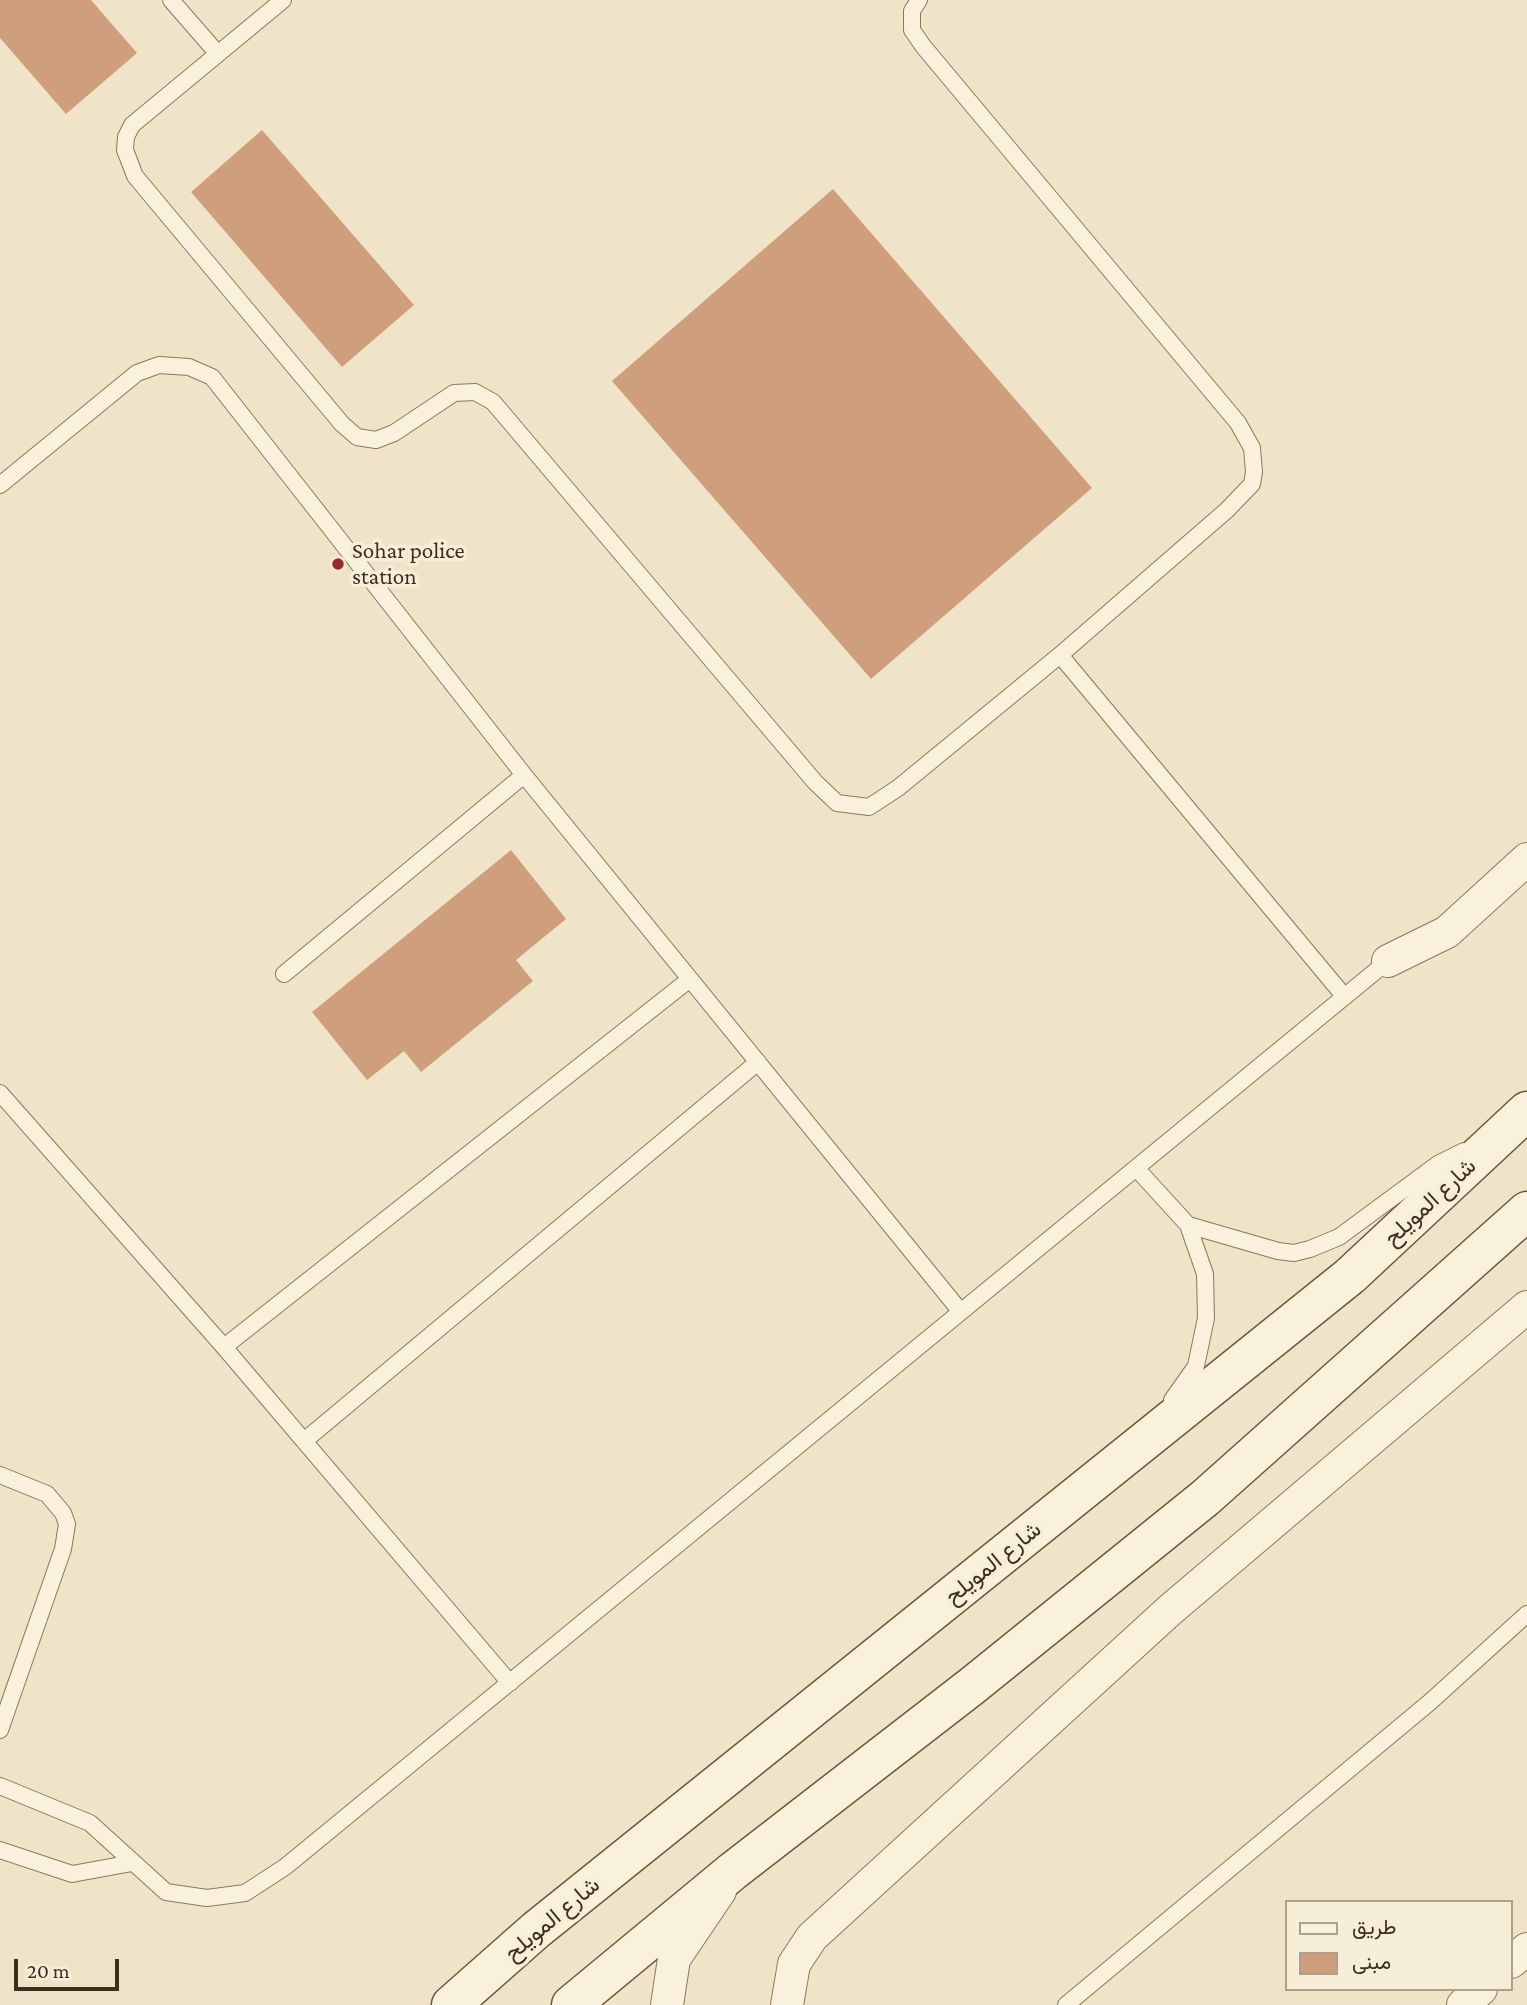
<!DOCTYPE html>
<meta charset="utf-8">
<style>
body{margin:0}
#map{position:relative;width:1527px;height:2005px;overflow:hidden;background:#f0e4c8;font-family:"Crimson Pro",Vazirmatn,serif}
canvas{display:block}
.legend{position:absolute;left:1285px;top:1900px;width:228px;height:91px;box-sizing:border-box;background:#f7eed8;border:2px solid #ada18e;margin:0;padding:9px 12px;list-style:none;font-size:21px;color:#3d2e20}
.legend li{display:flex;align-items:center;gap:14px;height:35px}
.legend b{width:35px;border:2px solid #ada18e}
.scale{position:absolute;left:14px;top:1959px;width:105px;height:32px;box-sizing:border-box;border:4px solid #3d2e20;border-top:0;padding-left:9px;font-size:21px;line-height:24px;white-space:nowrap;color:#3d2e20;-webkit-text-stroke:5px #f7eed8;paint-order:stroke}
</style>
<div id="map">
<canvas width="1527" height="2005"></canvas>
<ul class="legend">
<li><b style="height:9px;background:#faf1dc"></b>طريق</li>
<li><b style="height:19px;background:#cf9f7d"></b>مبنى</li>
</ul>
<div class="scale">20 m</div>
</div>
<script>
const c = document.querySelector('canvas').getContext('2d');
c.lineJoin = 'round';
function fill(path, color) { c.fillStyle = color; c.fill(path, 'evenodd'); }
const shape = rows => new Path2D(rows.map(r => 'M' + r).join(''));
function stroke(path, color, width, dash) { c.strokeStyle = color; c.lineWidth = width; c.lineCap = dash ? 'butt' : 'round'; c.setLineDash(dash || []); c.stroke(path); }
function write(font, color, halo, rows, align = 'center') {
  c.font = font + ' "Crimson Pro",Vazirmatn,serif'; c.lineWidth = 7; c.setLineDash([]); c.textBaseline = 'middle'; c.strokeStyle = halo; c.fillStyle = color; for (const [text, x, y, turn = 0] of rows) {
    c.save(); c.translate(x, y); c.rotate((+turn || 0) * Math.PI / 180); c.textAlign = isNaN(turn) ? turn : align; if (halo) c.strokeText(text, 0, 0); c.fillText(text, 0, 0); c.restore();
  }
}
fill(shape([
 [0,0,91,0,137,53,66,114,0,38],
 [262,130,414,305,342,367,191,192],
 [833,189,1092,488,871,679,612,381],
 [511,850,566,919,516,960,533,981,421,1072,404,1051,367,1080,312,1012]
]), '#cf9f7d');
const lane = shape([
 [171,0,218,54],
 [283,0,132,125,126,137,125,150,135,176,342,424,357,437,376,440,394,433,454,393,475,392,493,402,815,782,837,803,869,807,898,788,1060,655,1227,510,1252,484,1254,472,1252,448,1238,423,923,46,912,30,912,11,919,0],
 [0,485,137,373,159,365,189,367,212,377,524,775,961,1312],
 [1060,655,1344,996],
 [284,974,524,775],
 [0,1093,224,1347,510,1683],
 [1136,1168,1188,1225,1205,1274,1206,1318,1196,1366,1172,1400],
 [1188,1225,1278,1251,1294,1253,1310,1249,1339,1237,1438,1164,1464,1151],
 [224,1347,690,979],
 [304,1441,758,1062],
 [0,1475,47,1494,63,1513,67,1524,63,1549,0,1730],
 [0,1786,90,1823,166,1892,207,1898,245,1893,285,1867,1388,961],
 [0,1850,72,1874,132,1863],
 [1066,2005,1430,1702,1527,1614]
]);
const street = shape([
 [1388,961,1447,932,1527,859],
 [1511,1962,1527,1949],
 [667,2005,674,1959,720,1891],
 [787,2005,794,1964,812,1937,1170,1610,1527,1307],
 [1463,2005,1481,1989]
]);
const secondary = shape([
 [451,2005,536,1930,1350,1276,1527,1111],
 [571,2005,733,1871,972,1686,1205,1498,1527,1211]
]);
stroke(lane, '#8d765c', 18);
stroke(street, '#8d765c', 34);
stroke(secondary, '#6f573f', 41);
stroke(lane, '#faf1dc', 16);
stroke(street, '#faf1dc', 32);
stroke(secondary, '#faf1dc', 38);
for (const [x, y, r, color] of [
 [338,564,7,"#9e2a2b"]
]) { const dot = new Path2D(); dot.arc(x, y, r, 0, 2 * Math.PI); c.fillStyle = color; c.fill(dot); stroke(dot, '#f7eed8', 2.5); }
write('23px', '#3d2e20', '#f7eed8', [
 ["Sohar police",352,551],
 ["station",352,577]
], 'left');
write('23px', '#3d2e20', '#f7eed8', [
 ["شارع المويلح",1430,1202,-43],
 ["شارع المويلح",993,1563,-39],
 ["شارع المويلح",552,1919,-40]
]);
</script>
